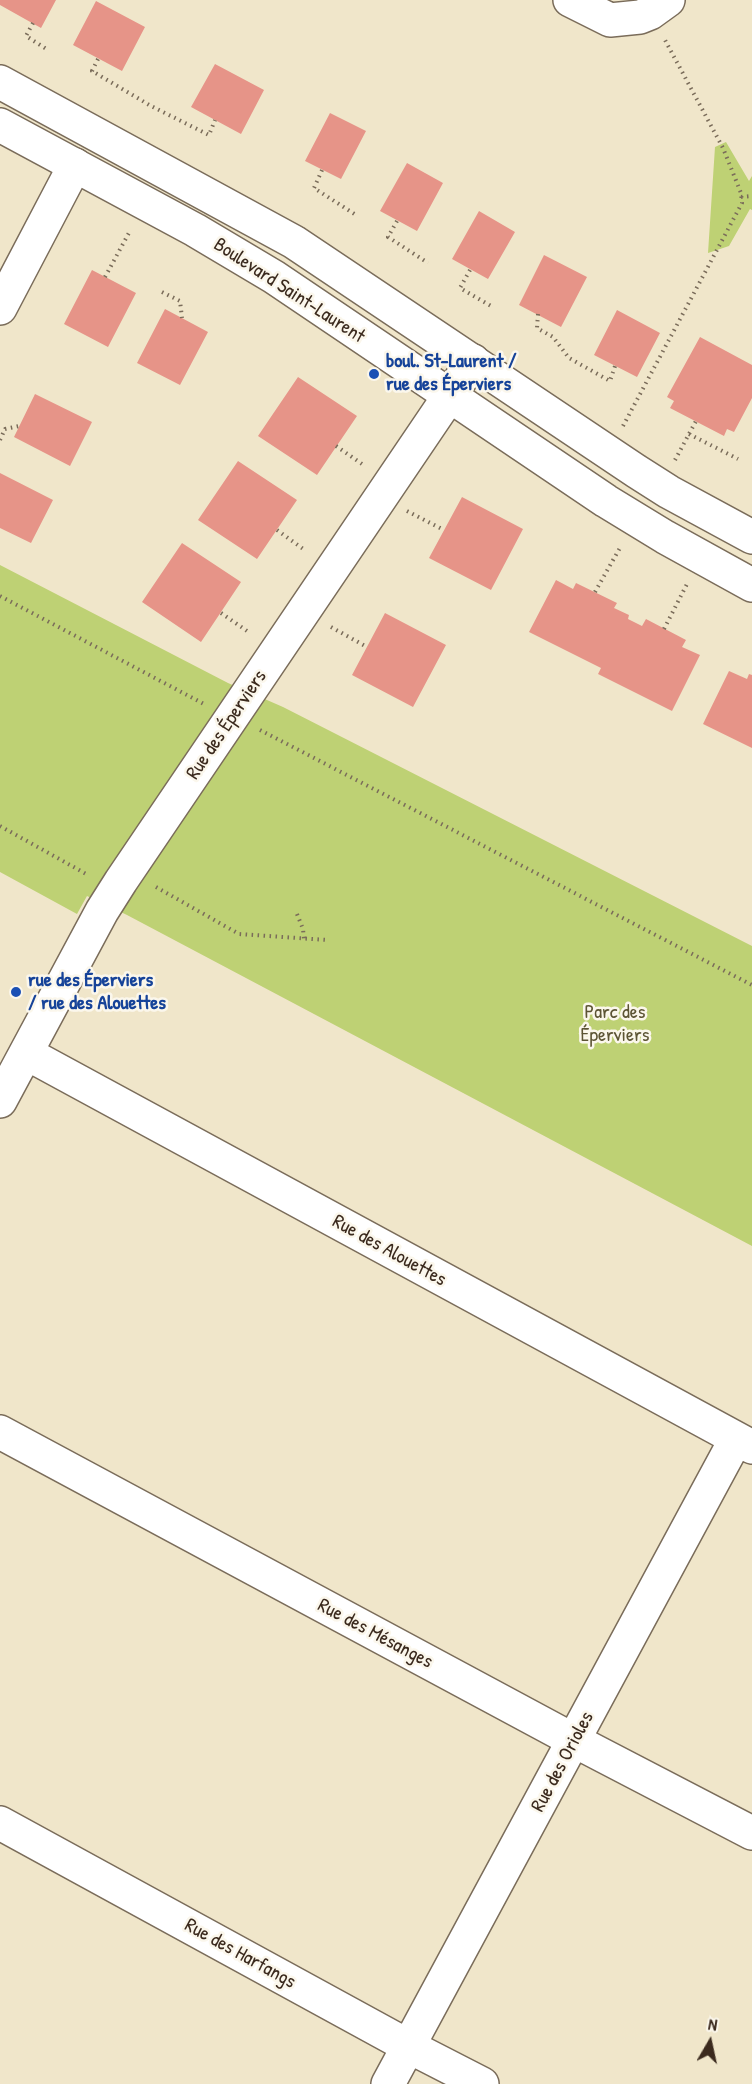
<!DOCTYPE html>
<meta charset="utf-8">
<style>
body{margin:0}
#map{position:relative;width:752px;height:2084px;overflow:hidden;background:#f0e6ca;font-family:"Patrick Hand",sans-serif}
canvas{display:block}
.north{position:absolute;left:680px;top:2012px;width:60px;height:60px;-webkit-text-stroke:4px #fbf7ec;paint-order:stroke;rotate:9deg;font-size:16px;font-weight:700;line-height:24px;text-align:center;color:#3b2a1e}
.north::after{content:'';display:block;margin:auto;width:21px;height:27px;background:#3b2a1e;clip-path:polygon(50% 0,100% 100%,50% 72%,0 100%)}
</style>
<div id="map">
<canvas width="752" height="2084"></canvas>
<div class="north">N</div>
</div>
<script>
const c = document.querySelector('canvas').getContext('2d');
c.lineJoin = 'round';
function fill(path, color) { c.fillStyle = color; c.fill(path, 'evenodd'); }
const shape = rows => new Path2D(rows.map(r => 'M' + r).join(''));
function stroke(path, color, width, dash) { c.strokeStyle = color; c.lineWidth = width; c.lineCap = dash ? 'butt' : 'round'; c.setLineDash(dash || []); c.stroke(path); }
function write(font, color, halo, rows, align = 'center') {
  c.font = font + ' "Patrick Hand",sans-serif'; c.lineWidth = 5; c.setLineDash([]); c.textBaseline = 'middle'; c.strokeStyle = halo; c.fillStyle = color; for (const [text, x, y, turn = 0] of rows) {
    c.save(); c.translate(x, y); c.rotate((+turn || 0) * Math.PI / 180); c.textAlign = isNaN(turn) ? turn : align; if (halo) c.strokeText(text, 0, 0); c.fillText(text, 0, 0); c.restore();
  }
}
fill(shape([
 [726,142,749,181,752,176,752,210,750,209,729,246,708,253,715,147],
 [0,565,228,683,283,707,752,946,752,1246,127,915,87,896,77,914,0,872]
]), '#bed174');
fill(shape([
 [0,0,56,0,41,28,0,5],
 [96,1,145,27,122,71,73,45],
 [215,64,264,90,241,134,191,107],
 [330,113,366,131,341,179,305,161],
 [407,163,443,183,417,231,380,211],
 [479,211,515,232,488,279,452,259],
 [544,255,587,277,561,327,519,305],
 [92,270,136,293,108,347,64,324],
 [165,309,208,332,180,385,137,363],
 [617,310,660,333,637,377,594,355],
 [700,337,752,365,752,398,734,432,727,429,724,436,670,408,674,401,667,397],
 [298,377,357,416,317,475,258,436],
 [35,394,92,422,70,466,14,437],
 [238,461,297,500,257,559,198,520],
 [0,473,53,500,31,543,0,528],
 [462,497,523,529,491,590,429,558],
 [182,543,241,582,201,642,142,602],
 [556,580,573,589,576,583,617,603,614,608,629,615,628,619,642,626,646,619,686,640,682,647,700,655,672,711,598,674,601,668,529,632],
 [385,613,446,645,413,707,352,675],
 [729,671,747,679,749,674,752,675,752,748,703,724]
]), '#e69488');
const minor = shape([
 [570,0,610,20,640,17,650,13,668,0],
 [0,308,75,165],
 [26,1053,752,1447],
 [0,1101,102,911,121,881,473,361],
 [0,1432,575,1741,752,1833],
 [0,1823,408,2046,482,2084],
 [388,2084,736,1439]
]);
const tertiary = shape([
 [0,82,294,242,636,471,669,492,752,537],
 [0,125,195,230,274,277,606,501,665,537,752,585]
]);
stroke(minor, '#7a6c5a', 36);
stroke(tertiary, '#7a6c5a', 36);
stroke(shape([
 [33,23,26,36,48,50],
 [98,59,92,71,151,106,209,135,215,120],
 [322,170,314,188,356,215],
 [741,197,752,196],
 [397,221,388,237,428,263],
 [470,270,460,288,491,306],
 [105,277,130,231],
 [162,292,180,301,182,318],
 [538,314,537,328,553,337,569,358,610,381,615,366],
 [623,426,742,203,741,193,723,148,665,40],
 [689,434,738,459],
 [0,440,5,429,19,426],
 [336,446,365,466],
 [675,460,696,421],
 [407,511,444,530],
 [277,530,306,551],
 [595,592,621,546],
 [0,596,204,704],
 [221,613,250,633],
 [331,627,367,647],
 [664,629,687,584],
 [260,730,752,985],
 [0,826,88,875],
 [156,887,239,934,327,940],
 [297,914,303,929,304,939]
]), '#7a6c5a', 4, [1.5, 4.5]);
stroke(minor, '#fff', 33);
stroke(tertiary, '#fff', 33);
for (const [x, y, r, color] of [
 [374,374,6,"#1a4fb4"],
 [16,992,6,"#1a4fb4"]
]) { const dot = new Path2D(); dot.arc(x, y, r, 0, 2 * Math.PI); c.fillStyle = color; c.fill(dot); stroke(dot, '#fbf7ec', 2); }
write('20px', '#3b2a1e', '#fbf7ec', [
 ["Boulevard Saint-Laurent",289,291,33],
 ["Rue des Éperviers",227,725,-56],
 ["Rue des Alouettes",389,1251,29],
 ["Rue des Mésanges",375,1634,28],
 ["Rue des Orioles",563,1762,-62],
 ["Rue des Harfangs",240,1954,29]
]);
write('bold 20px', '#164399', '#fbf7ec', [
 ["boul. St-Laurent /",386,362],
 ["rue des Éperviers",386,385],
 ["rue des Éperviers",28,981],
 ["/ rue des Alouettes",28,1004]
], 'left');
write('20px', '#5c5434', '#fbf7ec', [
 ["Parc des",615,1013],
 ["Éperviers",615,1036]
]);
</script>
